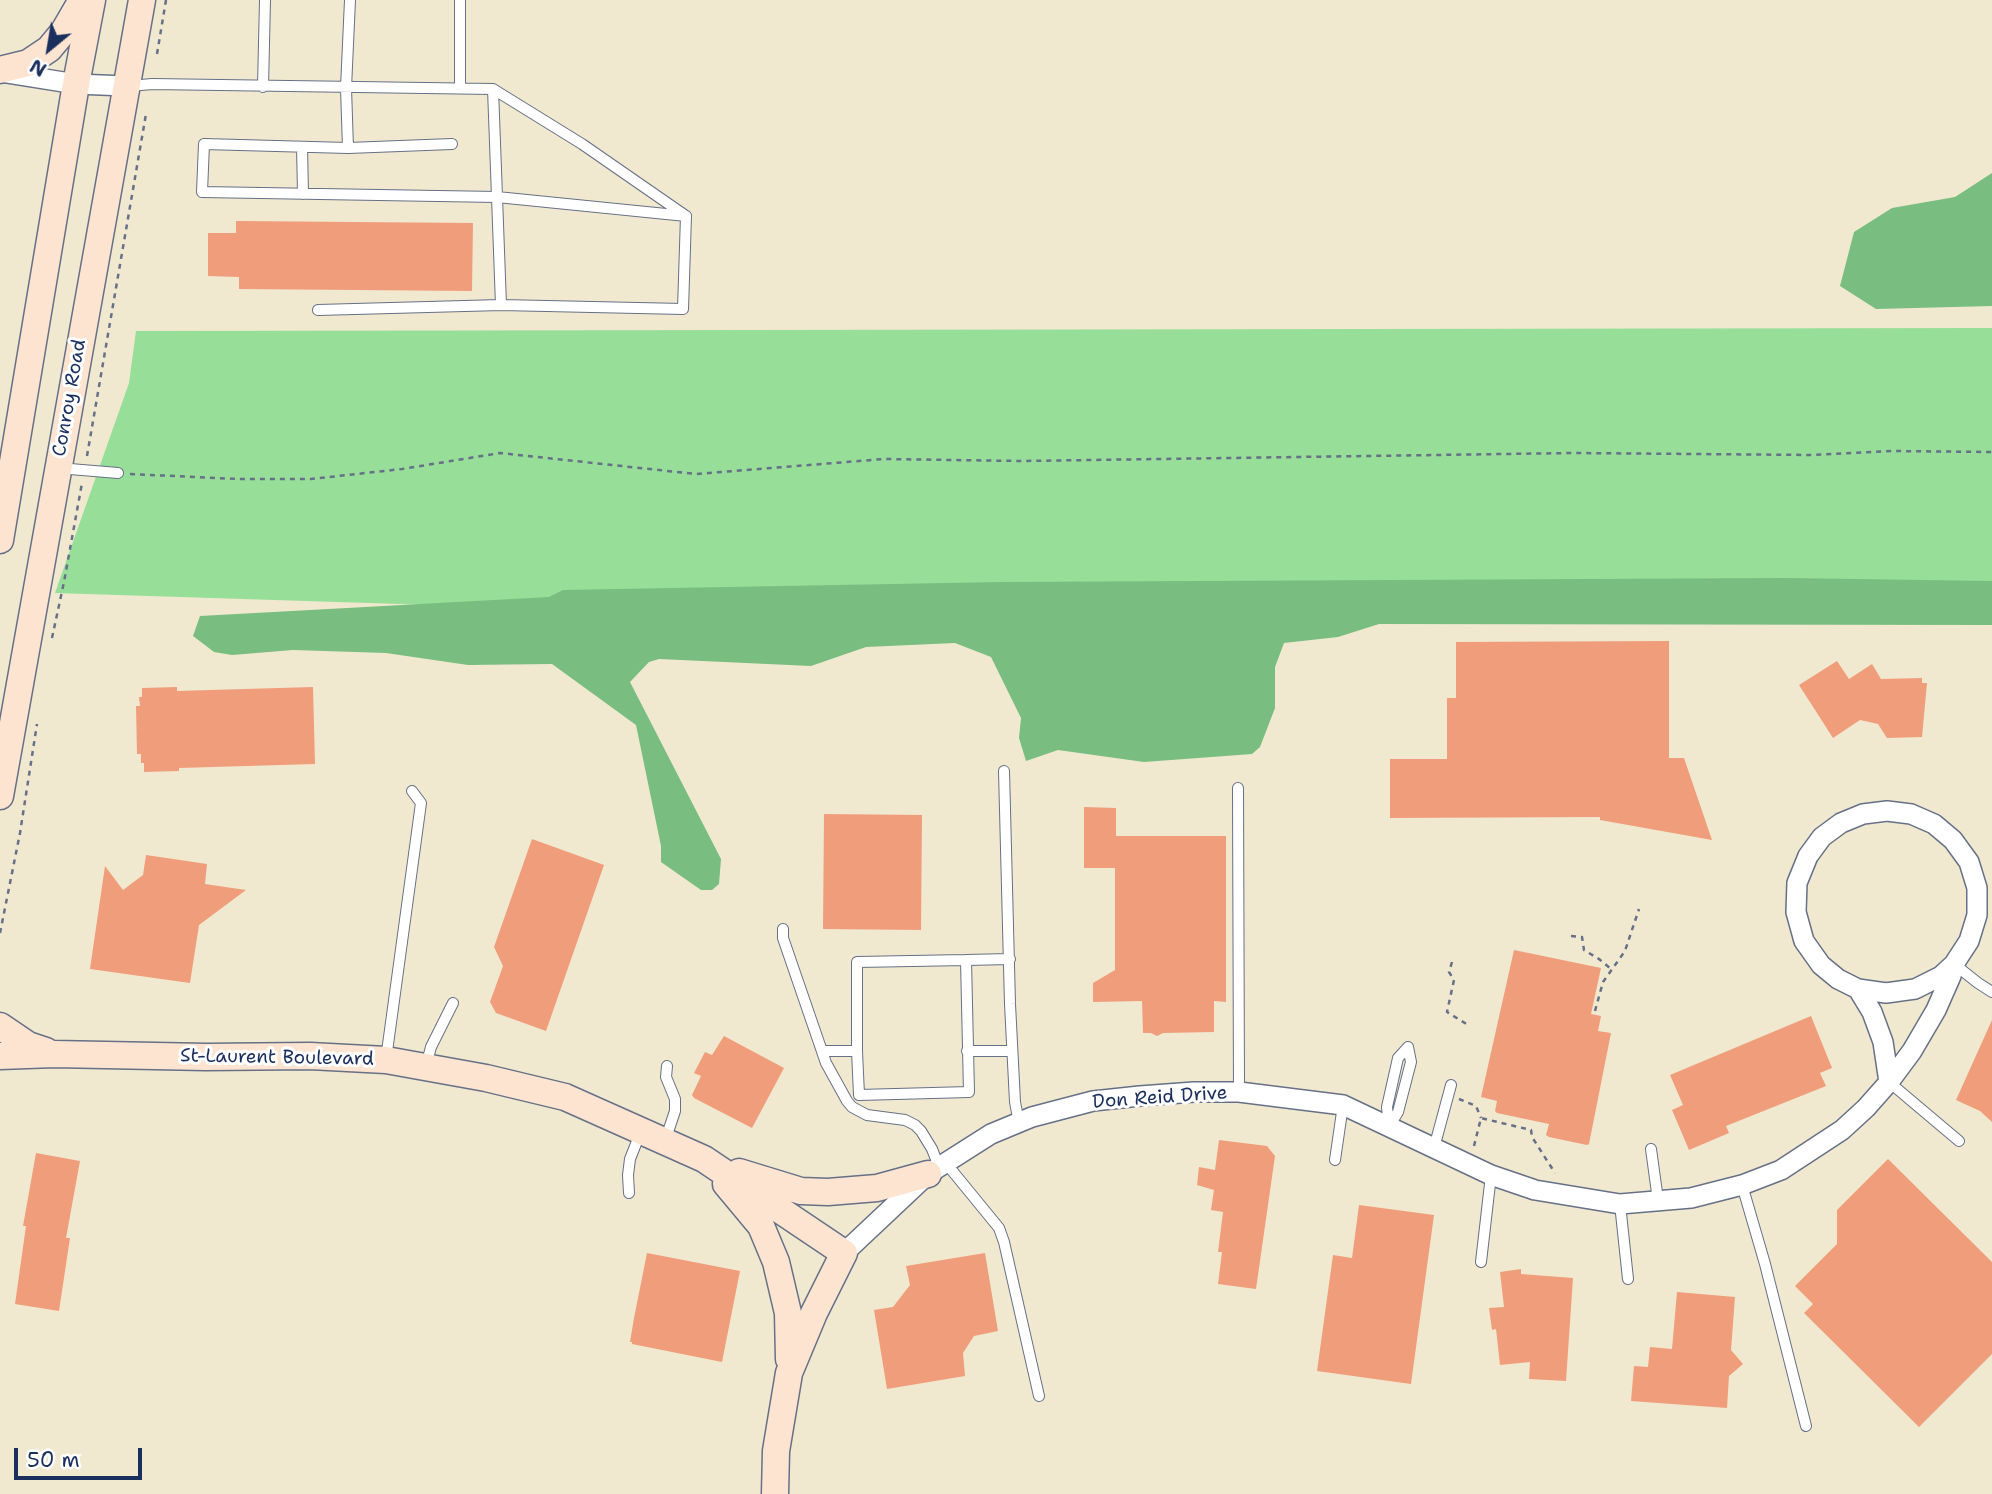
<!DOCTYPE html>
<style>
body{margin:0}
#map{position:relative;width:1992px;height:1494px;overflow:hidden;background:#f0e9d0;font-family:"Shantell Sans",sans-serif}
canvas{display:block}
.north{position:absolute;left:14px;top:14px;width:70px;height:70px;-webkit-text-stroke:5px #fff;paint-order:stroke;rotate:210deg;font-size:19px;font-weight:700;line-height:28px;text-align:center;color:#1b2f5e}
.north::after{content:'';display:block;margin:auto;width:24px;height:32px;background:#1b2f5e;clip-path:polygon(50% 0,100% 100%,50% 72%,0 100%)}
.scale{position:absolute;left:14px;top:1448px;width:128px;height:32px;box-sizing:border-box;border:4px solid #1b2f5e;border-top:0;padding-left:9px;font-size:21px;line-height:24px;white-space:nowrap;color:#1b2f5e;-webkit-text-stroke:5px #fff;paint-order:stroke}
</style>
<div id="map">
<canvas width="1992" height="1494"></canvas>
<div class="north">N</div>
<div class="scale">50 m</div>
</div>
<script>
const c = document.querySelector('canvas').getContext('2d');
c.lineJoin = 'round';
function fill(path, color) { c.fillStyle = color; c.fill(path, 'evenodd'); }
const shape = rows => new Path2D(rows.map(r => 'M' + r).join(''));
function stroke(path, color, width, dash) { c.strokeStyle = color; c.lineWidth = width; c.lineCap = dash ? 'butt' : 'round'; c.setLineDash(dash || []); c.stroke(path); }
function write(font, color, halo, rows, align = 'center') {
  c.font = font + ' "Shantell Sans",sans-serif'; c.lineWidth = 6; c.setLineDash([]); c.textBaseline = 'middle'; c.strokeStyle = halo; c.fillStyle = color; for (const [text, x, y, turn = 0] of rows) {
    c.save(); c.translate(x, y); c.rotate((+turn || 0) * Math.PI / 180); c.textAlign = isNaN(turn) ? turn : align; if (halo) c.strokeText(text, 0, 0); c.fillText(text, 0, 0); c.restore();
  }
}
fill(shape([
 [1992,328,1992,619,964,622,55,593,129,383,136,331]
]), '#97de98');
fill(shape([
 [1992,173,1992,306,1876,309,1840,286,1854,232,1892,208,1955,197],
 [1785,578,1992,581,1992,625,1379,624,1338,637,1284,643,1275,667,1275,708,1260,747,1252,754,1144,762,1058,750,1026,761,1019,738,1021,718,991,657,955,643,866,647,811,666,659,659,649,662,630,682,721,859,719,884,712,890,701,890,661,862,661,846,636,725,552,664,468,665,386,653,293,650,232,655,214,652,193,636,200,616,549,597,563,590,1001,582]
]), '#79bd80');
fill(shape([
 [236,221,473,223,472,291,239,289,239,277,208,276,208,233,236,233],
 [1669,641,1669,758,1684,758,1712,840,1600,820,1600,817,1390,818,1390,759,1447,759,1447,698,1456,698,1456,642],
 [1837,661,1849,679,1872,664,1881,679,1922,678,1922,683,1927,683,1922,737,1887,738,1878,724,1860,720,1833,738,1799,685],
 [177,687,177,691,313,687,315,764,179,768,179,771,144,772,144,763,141,763,141,754,137,754,136,706,140,706,139,697,142,697,142,688],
 [1084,807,1116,808,1116,836,1226,836,1226,1002,1214,1001,1214,1032,1163,1033,1157,1036,1151,1033,1143,1033,1142,1001,1093,1002,1093,983,1115,970,1115,868,1084,868],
 [824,814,922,815,921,930,823,929],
 [532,839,604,865,546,1031,496,1013,490,1002,503,966,494,947],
 [146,855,207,864,205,884,246,890,199,925,190,983,90,969,105,866,123,890,143,875],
 [1514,950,1601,968,1591,1014,1601,1016,1598,1031,1611,1033,1589,1144,1587,1145,1549,1137,1546,1135,1549,1124,1497,1113,1495,1111,1497,1101,1481,1097],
 [1811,1016,1832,1068,1820,1073,1826,1086,1726,1126,1729,1133,1689,1150,1672,1110,1683,1105,1670,1075],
 [1992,1020,1992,1122,1980,1111,1956,1100],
 [724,1036,784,1068,752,1128,694,1098,692,1095,701,1076,694,1073,705,1052,712,1055],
 [1219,1140,1267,1146,1275,1156,1256,1289,1218,1284,1222,1252,1218,1252,1223,1212,1211,1210,1214,1190,1197,1185,1199,1167,1215,1170],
 [36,1153,80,1161,66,1238,70,1238,59,1311,15,1304,26,1226,23,1226],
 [1888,1159,1992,1262,1992,1354,1919,1427,1804,1313,1813,1304,1795,1286,1837,1244,1837,1210],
 [1359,1205,1434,1215,1411,1384,1317,1371,1333,1255,1352,1258],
 [647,1253,740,1271,722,1362,632,1344,632,1342,630,1342,634,1318],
 [985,1253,998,1331,974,1336,963,1353,965,1376,887,1389,874,1310,893,1307,910,1285,906,1266],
 [1521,1269,1521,1274,1573,1278,1566,1381,1529,1379,1530,1362,1500,1365,1496,1329,1492,1330,1489,1308,1504,1307,1500,1272],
 [1677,1292,1735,1297,1731,1350,1743,1364,1729,1376,1727,1408,1631,1401,1634,1366,1648,1367,1650,1347,1672,1349]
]), '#f09d7b');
const lane = shape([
 [350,0,346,88,348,148,204,144,202,192,497,197,493,89],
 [460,0,460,88],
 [130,86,152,84,493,89,582,144,686,216],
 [263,87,265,0],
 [302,147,303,194],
 [348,148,452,144],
 [497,197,686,216,683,309,501,305,497,197],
 [318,310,501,305],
 [58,468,118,473],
 [1004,771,1010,1004,1015,1102,1019,1123],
 [1238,788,1239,1092],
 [783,929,783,938,826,1063,847,1101,852,1107,867,1115,905,1120,915,1125,921,1131,932,1149,939,1167],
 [966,960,969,1092,859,1095,857,1051,857,962,966,960],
 [966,960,1010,959],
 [1954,964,1978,983,1992,992],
 [822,1051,857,1051],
 [967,1051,1012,1051],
 [386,1059,421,803,412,791],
 [426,1066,431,1047,453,1003],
 [1889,1082,1959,1141],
 [1389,1127,1387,1107,1398,1058,1408,1047],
 [1389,1127,1398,1112,1411,1062,1408,1047],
 [665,1141,675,1111,675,1099,666,1077,667,1066],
 [1434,1148,1451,1085],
 [1651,1149,1658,1200],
 [1335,1160,1343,1105],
 [945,1162,999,1228,1004,1242,1039,1396],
 [1742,1185,1765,1264,1806,1426],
 [629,1193,628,1175,630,1159,641,1131],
 [1620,1204,1628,1279],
 [1481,1262,1491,1175]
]);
const street = shape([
 [1,72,76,84,126,86],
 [1858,989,1872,1012,1883,1042,1889,1082],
 [844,1253,928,1174,991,1134,1032,1117,1093,1101,1140,1096,1194,1092,1239,1092,1343,1105,1491,1175,1535,1190,1620,1204,1691,1198,1742,1185,1781,1170,1842,1130,1866,1108,1889,1082,1912,1051,1936,1010,1951,976,1954,964,1969,941,1977,915,1977,888,1969,862,1953,840,1934,824,1911,814,1887,811,1863,814,1841,823,1822,837,1808,856,1797,883,1796,912,1804,941,1821,965,1838,979,1858,989,1886,993,1915,989,1941,976,1954,964]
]);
const secondary = shape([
 [0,70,28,63,49,49,64,31,82,0],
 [0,540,76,84,92,0],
 [0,796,142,0],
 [0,1026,28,1045,46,1051],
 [0,1056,54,1054,206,1057,310,1056,386,1060,486,1078,565,1097,704,1159,844,1253,814,1313,789,1373,776,1451,775,1494],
 [739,1172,801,1191,828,1192,877,1188,928,1174],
 [726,1184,761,1226,776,1262,788,1313,789,1359]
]);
stroke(lane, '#667086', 12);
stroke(street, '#667086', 22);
stroke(secondary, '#667086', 29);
stroke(shape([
 [157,54,166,0],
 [87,456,146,114],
 [130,474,238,479,311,479,402,469,500,453,696,474,884,459,1021,461,1573,453,1813,455,1892,451,1992,452],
 [52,638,64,582,82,483],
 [0,933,20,833,37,724],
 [1571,936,1582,937,1584,950,1599,959,1611,969],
 [1452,962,1449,972,1454,980,1447,1012,1468,1025],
 [1595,1011,1603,982,1625,951,1639,909],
 [1459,1099,1476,1106,1481,1118],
 [1474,1146,1481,1118,1531,1130,1532,1137,1555,1173]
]), '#667086', 2.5, [5, 5]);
stroke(lane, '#fff', 10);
stroke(street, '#fff', 19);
stroke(secondary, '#fde4d0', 26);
write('19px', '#1b2f5e', '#fff', [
 ["Conroy Road",70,398,-80],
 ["St-Laurent Boulevard",277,1058,1],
 ["Don Reid Drive",1160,1098,-4]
]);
</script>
